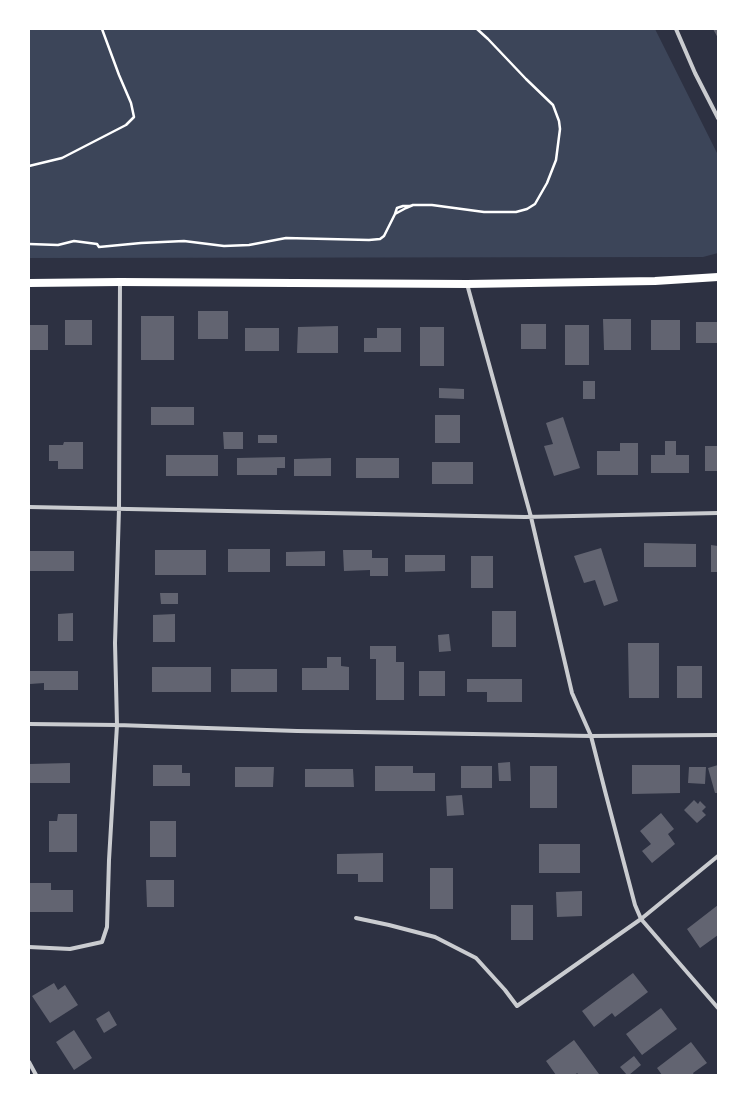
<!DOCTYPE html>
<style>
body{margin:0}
#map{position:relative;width:747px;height:1104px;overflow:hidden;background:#2d3142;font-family:"Golos Text",sans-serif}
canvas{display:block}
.frame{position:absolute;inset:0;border:30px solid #fff;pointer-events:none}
</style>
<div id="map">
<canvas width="747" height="1104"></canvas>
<div class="frame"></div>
</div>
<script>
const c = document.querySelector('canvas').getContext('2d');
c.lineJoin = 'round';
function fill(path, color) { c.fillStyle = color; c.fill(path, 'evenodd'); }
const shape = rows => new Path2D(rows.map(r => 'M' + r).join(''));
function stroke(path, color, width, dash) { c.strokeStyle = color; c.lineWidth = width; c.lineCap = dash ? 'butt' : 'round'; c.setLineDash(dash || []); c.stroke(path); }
fill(shape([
 [29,29,655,29,718,155,718,253,703,257,29,258]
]), '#3c4559');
fill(shape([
 [713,29,718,29,718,38],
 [198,311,228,311,228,339,198,339],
 [141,316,174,316,174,360,141,360],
 [603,319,631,319,631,350,604,350],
 [65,320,92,320,92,345,65,345],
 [651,320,680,320,680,350,651,350],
 [696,322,718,322,718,343,696,343],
 [521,324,546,324,546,349,521,349],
 [29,325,48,325,48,350,29,350],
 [565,325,589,325,589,365,565,365],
 [338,326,338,353,297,353,298,327],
 [420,327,444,327,444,366,420,366],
 [245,328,279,328,279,351,245,351],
 [377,328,401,328,401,352,364,352,364,338,377,338],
 [583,381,595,381,595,399,583,399],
 [439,388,464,389,464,399,439,398],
 [151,407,194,407,194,425,151,425],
 [435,415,460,415,460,443,435,443],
 [563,417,580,468,554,476,544,446,553,444,546,423],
 [223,432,243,432,243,449,224,449],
 [258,435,277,435,277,443,258,443],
 [665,441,676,441,676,455,689,455,689,473,651,473,651,455,665,455],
 [64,442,83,442,83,469,58,469,58,461,49,461,49,445,63,445],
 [620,443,638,443,638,475,597,475,597,451,620,451],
 [705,446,718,446,718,471,705,471],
 [166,455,218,455,218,476,166,476],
 [285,457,285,468,277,468,277,475,237,475,237,458],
 [331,458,331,476,294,476,294,459],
 [356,458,399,458,399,478,356,478],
 [432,462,473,462,473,484,432,484],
 [644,543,696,544,696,567,644,567],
 [711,545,718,546,718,572,711,572],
 [601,548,618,601,604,606,595,580,584,583,574,556],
 [228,549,270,549,270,572,228,572],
 [155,550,206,550,206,575,155,575],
 [343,550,372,550,372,558,388,558,388,576,370,576,370,570,344,571],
 [29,551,74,551,74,571,29,571],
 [325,551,325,566,286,566,286,552],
 [405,555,445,555,445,571,405,572],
 [471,556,493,556,493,588,471,588],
 [160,593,178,593,178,604,161,604],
 [492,611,516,611,516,647,492,647],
 [73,613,73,641,58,641,58,614],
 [175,614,175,642,153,642,153,615],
 [449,634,451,651,439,652,438,635],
 [628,643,659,643,659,698,629,698],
 [370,646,396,646,396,662,404,662,404,700,376,700,376,659,370,659],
 [327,657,341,657,341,666,349,667,349,690,302,690,302,668,327,668],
 [677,666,702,666,702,698,677,698],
 [152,667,211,667,211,692,152,692],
 [231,669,277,669,277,692,231,692],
 [30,671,78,671,78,690,44,690,44,683,30,684],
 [419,671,445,671,445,696,419,696],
 [467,679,522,679,522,702,487,702,487,692,467,692],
 [510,762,511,781,499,781,498,763],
 [70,763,70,783,29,783,29,764],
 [153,765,182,765,182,773,190,773,190,786,153,786],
 [632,765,680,765,680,793,632,794],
 [718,765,718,793,715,793,708,768],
 [375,766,413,766,413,773,435,773,435,791,375,791],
 [461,766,492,766,492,788,461,788],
 [530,766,557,766,557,808,530,808],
 [235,767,274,767,273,787,235,787],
 [689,767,706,767,705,784,688,783],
 [305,769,353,769,354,787,305,787],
 [462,795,464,815,447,816,446,796],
 [694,800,698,804,700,801,706,807,702,811,706,815,697,823,684,810],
 [661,813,674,829,668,834,675,844,652,863,642,851,651,844,640,831],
 [58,814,77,814,77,852,49,852,49,821,57,821],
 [150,821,176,821,176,857,150,857],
 [539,844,580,844,580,873,539,873],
 [383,853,383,882,358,882,358,874,337,874,337,854],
 [430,868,453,868,453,909,430,909],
 [146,880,174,880,174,907,147,907],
 [30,883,51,883,51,890,73,890,73,912,30,912],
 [582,891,582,916,557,917,556,892],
 [511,905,533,905,533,940,511,940],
 [718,905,718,935,700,948,687,929],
 [633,973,648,992,615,1017,612,1013,594,1027,582,1011],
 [54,983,58,990,65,985,78,1005,50,1023,32,996],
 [661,1008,677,1029,642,1055,626,1034],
 [109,1011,117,1025,104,1033,96,1019],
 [74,1030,92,1058,74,1070,56,1042],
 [574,1040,599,1074,597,1075,579,1075,577,1073,575,1075,556,1075,546,1061],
 [691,1042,707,1063,693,1073,694,1075,662,1075,657,1068],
 [634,1056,641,1065,629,1075,627,1075,620,1067]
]), '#626471');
stroke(shape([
 [29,166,62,158,126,125,134,117,131,103,119,75,102,29],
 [395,214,397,208,403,206,410,206],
 [29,244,58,245,74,241,97,244,99,247,141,243,184,241,224,246,249,245,286,238,369,240,380,239,384,236,395,214,406,208,413,205,432,205,484,212,516,212,527,209,535,204,547,183,556,160,560,129,559,121,553,105,526,79,488,39,477,29]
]), '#fff', 2.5);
stroke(shape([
 [676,29,695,73,718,118],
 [467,284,531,517,572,693,591,736,605,791,635,905,641,919,718,1008],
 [29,507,525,517,718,513],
 [29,724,117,725,297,731,591,736,718,735],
 [356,918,389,925,435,937,476,958,505,990,517,1006,641,919,718,856],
 [29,947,70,949,102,942,107,927,109,860,117,725,115,643,119,509,120,282],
 [29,1062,36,1075]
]), '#caccd0', 4);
stroke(shape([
 [29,283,120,282,467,284,655,281,718,277]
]), '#fff', 8);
</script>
